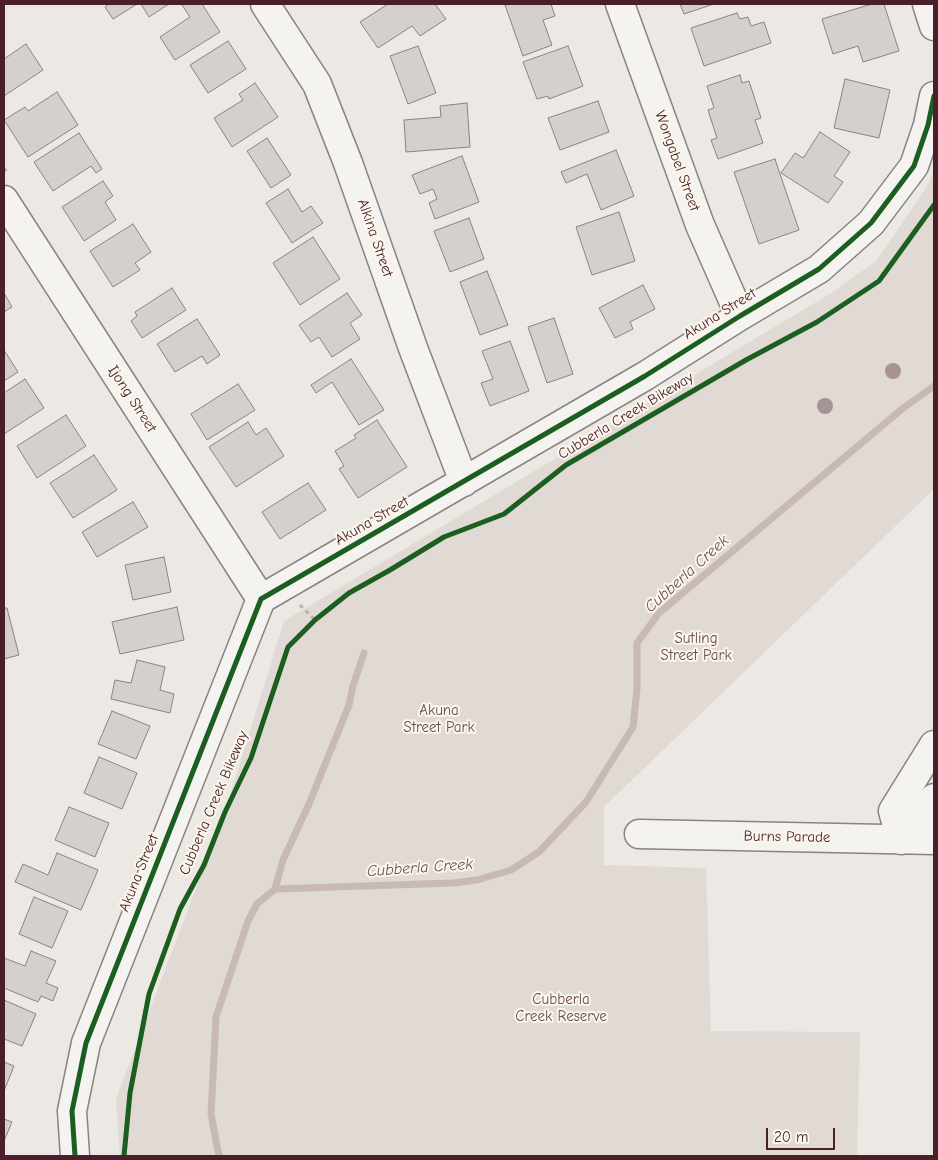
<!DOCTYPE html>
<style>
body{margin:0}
#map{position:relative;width:938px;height:1160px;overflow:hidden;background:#ece9e4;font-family:"Comic Neue",sans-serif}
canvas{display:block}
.frame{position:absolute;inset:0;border:5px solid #4a1f2b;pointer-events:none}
.scale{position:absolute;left:766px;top:1128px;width:69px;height:22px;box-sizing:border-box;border:2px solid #4a1f2b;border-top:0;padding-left:6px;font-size:15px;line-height:18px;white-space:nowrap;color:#4a1f2b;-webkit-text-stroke:4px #fbf7ec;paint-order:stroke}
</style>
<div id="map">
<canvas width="938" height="1160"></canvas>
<div class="frame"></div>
<div class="scale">20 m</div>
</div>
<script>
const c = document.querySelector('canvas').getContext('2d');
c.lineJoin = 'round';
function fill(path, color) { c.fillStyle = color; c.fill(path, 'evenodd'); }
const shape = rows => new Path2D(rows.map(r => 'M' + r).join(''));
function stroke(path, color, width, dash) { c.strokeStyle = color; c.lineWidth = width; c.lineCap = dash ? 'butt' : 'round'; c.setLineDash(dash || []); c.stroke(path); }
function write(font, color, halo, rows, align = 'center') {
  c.font = font + ' "Comic Neue",sans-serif'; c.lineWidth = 4; c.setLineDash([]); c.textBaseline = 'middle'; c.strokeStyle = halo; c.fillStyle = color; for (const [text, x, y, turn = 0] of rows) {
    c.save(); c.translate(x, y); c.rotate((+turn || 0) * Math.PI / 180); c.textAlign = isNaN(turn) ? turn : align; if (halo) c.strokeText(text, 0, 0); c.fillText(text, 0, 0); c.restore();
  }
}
fill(shape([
 [934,171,934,489,604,807,604,865,706,868,711,1031,860,1032,857,1156,120,1156,116,1099,225,812,284,621,828,295,876,261,924,191]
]), '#e1d9d4');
stroke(shape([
 [275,889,283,860,309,804,349,705,353,686,364,653],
 [219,1156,211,1114,216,1017,248,921,257,904,275,889,453,883,477,880,511,870,539,852,586,802,633,727,637,689,637,643,659,613,902,409,934,386]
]), '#c8b9b6', 7);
const building = shape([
 [109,4,137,4,113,19,105,7,109,4],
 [141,4,169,4,149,17,141,4],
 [184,4,202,4,220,32,175,60,160,37,190,17,182,5,184,4],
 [388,4,435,4,446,19,420,36,412,26,378,48,360,22,388,4],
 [509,4,551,4,555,16,543,20,552,45,523,56,505,5,509,4],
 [680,4,714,4,684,14,680,4],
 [872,4,884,4,899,51,863,62,858,46,833,54,822,19,872,4],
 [737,13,740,19,748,17,751,26,764,22,771,43,704,66,691,28,737,13],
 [228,41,246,69,208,93,190,65,228,41],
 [26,44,43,70,4,96,4,59,26,44],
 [418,46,436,93,408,104,390,56,418,46],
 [568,46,583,86,549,99,548,96,537,99,523,62,568,46],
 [740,75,742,83,749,81,761,118,755,120,763,143,718,159,711,140,717,138,708,110,714,108,707,86,740,75],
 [845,79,890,90,879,138,834,128,845,79],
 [255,83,278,117,232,147,214,118,243,100,239,94,255,83],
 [57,92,78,125,28,157,4,120,25,107,28,111,57,92],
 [598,101,609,132,560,150,548,118,598,101],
 [467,103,470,147,406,152,404,120,441,117,440,106,467,103],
 [820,132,850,152,834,176,843,182,828,203,781,173,795,153,803,158,804,157,820,132],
 [79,133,102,169,96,173,91,166,53,191,34,162,79,133],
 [267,138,291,175,271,188,247,151,267,138],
 [616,150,634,196,601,210,587,174,566,183,561,172,616,150],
 [462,156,479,202,435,219,429,203,437,199,433,189,420,194,412,175,462,156],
 [775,159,799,230,759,244,734,172,775,159],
 [103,181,113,196,105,202,116,220,84,241,62,207,103,181],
 [288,189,302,212,311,206,323,223,292,243,266,203,288,189],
 [619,212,635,261,592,275,576,227,619,212],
 [469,218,484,259,450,272,434,231,469,218],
 [133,224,151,252,135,263,140,270,113,287,90,251,133,224],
 [313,237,340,279,300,305,273,263,313,237],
 [487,271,508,325,480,335,460,282,487,271],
 [643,285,655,309,630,322,633,329,615,338,599,308,643,285],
 [172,288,186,310,142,338,131,321,137,316,135,312,172,288],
 [4,293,12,307,4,312,4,293],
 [347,293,362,315,350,323,360,339,332,357,319,337,311,342,299,325,347,293],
 [554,318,573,374,547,383,528,327,554,318],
 [197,319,220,355,207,364,202,356,175,372,157,344,197,319],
 [510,341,529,391,490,406,481,383,493,379,482,351,510,341],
 [4,350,18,372,4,381,4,350],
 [351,359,384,410,359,425,332,382,316,393,311,385,351,359],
 [25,379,44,408,4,434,4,393,25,379],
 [238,384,255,410,207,440,191,414,238,384],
 [66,415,86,446,37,478,17,446,66,415],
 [377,420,407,467,358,498,339,469,344,466,335,451,356,438,354,435,377,420],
 [248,422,256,435,266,428,284,456,236,487,209,447,248,422],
 [94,455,117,490,73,518,50,483,94,455],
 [308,483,326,510,280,539,262,512,308,483],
 [133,502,148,527,97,557,82,532,133,502],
 [164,557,171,592,133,600,125,565,164,557],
 [177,607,184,640,120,654,112,622,177,607],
 [4,608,7,608,19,655,4,659,4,608],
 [137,660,165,667,160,690,174,694,170,713,111,699,115,680,131,683,137,660],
 [112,711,150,726,136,759,98,744,112,711],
 [99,757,137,773,122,809,84,793,99,757],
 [69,807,109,823,95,857,55,840,69,807],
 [57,853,98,870,81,910,15,882,23,864,48,875,57,853],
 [34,897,68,911,52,948,19,934,34,897],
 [31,951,56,961,46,983,58,988,53,1001,41,996,38,1002,4,988,4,958,25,966,31,951],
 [4,1000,36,1014,22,1046,4,1039,4,1000],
 [4,1062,14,1066,4,1091,4,1062],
 [4,1119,12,1122,4,1141,4,1119]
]);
fill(building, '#d4d0cd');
stroke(building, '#8b8282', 1);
const street = shape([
 [265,4,317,84,348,163,413,348,464,482],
 [620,4,700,225,740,316],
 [927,4,934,26],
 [4,200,261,599],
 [934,745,893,811,901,840,918,824,934,798],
 [639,834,934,840],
 [75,1156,72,1111,86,1043,261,599,645,376,740,316,819,269,871,223,914,166,928,125,934,96]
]);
stroke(street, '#8b8282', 31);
stroke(shape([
 [4,168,8,175],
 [300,605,315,620],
 [124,1156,130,1093,149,994,180,909,204,865,225,812,251,758,288,647,315,620,349,593,390,570,444,537,504,514,566,465,746,360,817,322,879,281,934,205]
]), '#b6b1af', 3, [4, 4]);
stroke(street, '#f4f3ef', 28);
stroke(shape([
 [75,1156,72,1111,86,1043,261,599,645,376,740,316,819,269,871,223,914,166,928,125,934,96],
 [124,1156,130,1093,149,994,180,909,204,865,225,812,251,758,288,647,315,620,349,593,390,570,444,537,504,514,566,465,746,360,817,322,879,281,934,205]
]), '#1b5e20', 5);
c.fillStyle = '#a79294';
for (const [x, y] of [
 [893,371],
 [825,406]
]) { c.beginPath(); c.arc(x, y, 8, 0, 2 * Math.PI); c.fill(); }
write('15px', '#4a1f2b', '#fbf7ec', [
 ["Wongabel Street",677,161,70],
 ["Alkina Street",375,238,71],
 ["Akuna Street",720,314,-32],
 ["Ijong Street",132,399,57],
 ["Cubberla Creek Bikeway",626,416,-31],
 ["Akuna Street",372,521,-30],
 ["Cubberla Creek Bikeway",214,803,-67],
 ["Burns Parade",787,837,1],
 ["Akuna Street",139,873,-68]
]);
write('15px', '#6e4a52', '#fbf7ec', [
 ["Sutling",696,639],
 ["Street Park",696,656],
 ["Akuna",439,711],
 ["Street Park",439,728],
 ["Cubberla",561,1000],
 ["Creek Reserve",561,1017]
]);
write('italic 16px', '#704e55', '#fbf7ec', [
 ["Cubberla Creek",687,574,-42],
 ["Cubberla Creek",420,868,-4]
]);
</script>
